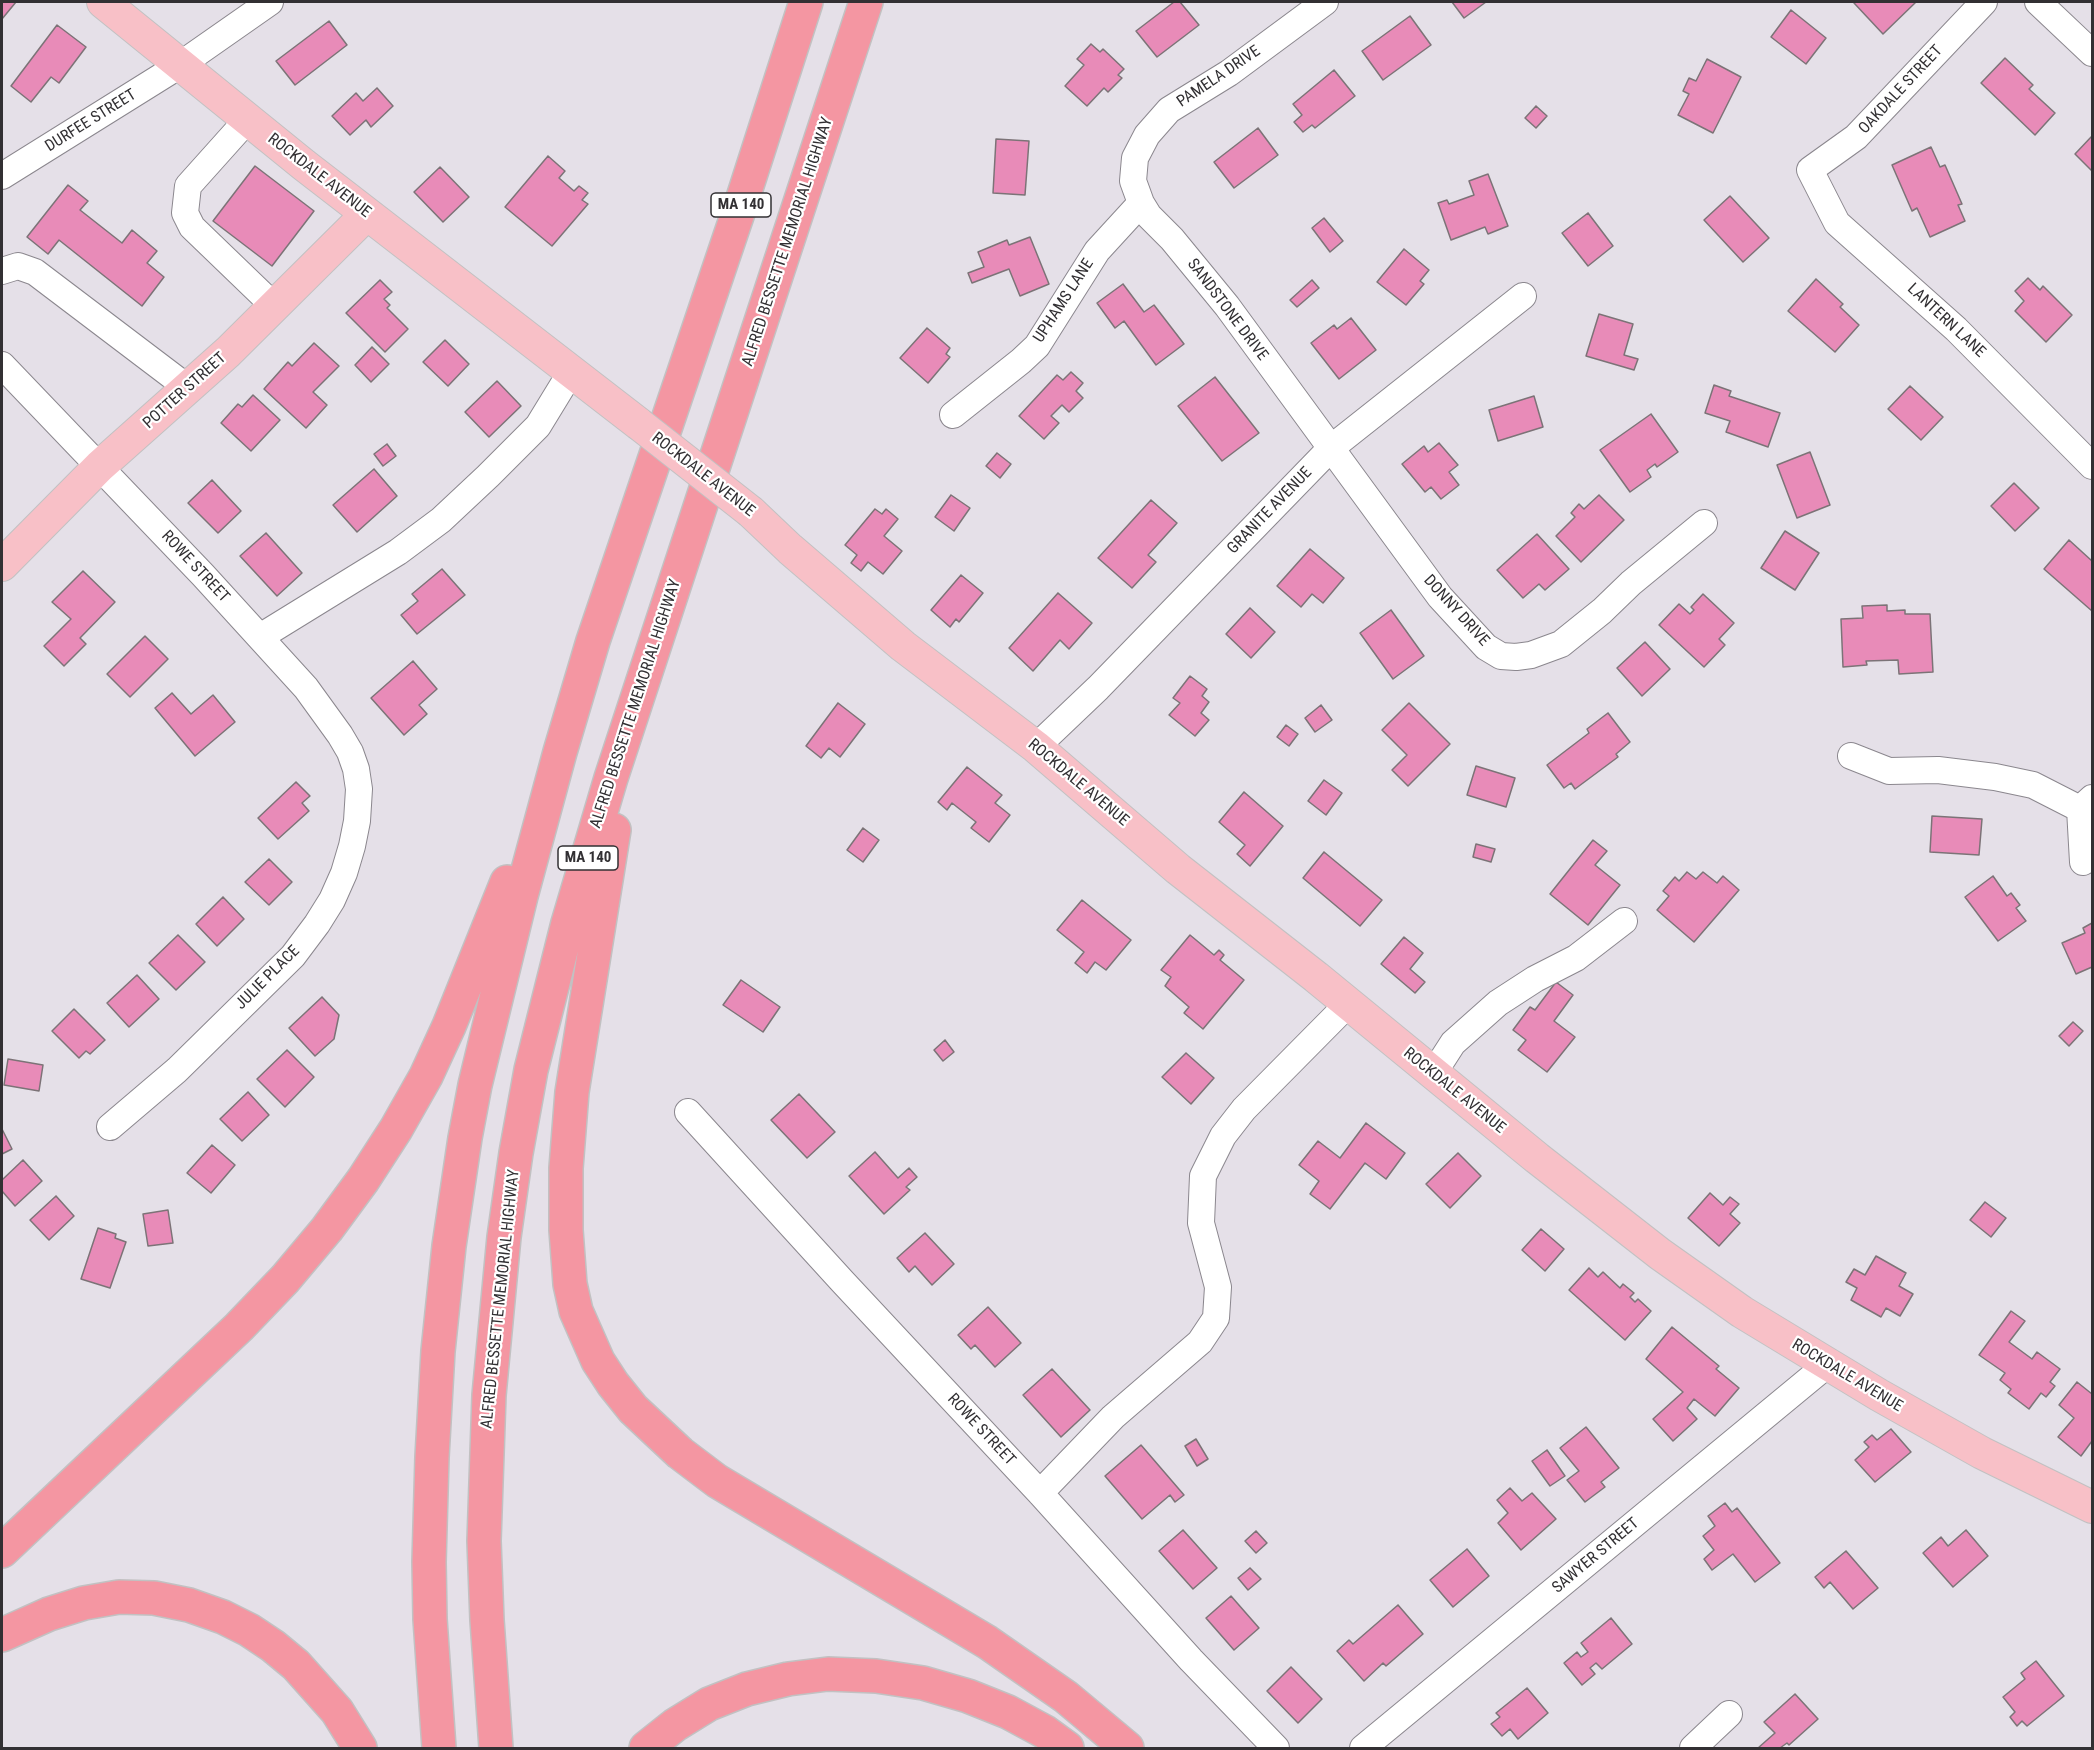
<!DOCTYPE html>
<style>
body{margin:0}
#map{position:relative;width:2094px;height:1750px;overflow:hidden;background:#e5e0e8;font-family:"Roboto Condensed",sans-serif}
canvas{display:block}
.frame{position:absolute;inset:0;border:3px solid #323033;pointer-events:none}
</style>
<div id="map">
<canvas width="2094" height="1750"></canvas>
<div class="frame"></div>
</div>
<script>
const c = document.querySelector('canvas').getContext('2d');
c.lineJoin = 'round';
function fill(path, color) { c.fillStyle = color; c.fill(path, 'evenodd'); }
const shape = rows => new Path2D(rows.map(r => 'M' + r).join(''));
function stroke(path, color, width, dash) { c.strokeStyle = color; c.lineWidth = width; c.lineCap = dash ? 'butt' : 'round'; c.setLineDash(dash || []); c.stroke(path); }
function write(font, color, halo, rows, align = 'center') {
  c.font = font + ' "Roboto Condensed",sans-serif'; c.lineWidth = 4.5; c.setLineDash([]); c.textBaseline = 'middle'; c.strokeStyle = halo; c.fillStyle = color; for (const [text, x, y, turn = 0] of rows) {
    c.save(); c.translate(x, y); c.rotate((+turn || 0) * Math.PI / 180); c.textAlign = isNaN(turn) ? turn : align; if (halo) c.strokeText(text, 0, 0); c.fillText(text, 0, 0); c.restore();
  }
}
const building = shape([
 [2,2,16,2,2,19,2,2],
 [1174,2,1180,2,1199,25,1157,57,1136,31,1174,2],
 [1452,2,1486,2,1464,18,1452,2],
 [1856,2,1916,2,1883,34,1854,3,1856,2],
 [1791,10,1826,38,1806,64,1771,37,1791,10],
 [1410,16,1431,45,1383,80,1362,51,1410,16],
 [329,21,347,45,295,85,276,61,329,21],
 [57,25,86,47,59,83,51,77,31,102,11,86,57,25],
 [1091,44,1100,52,1103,49,1124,69,1118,75,1122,78,1108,92,1104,88,1087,106,1065,86,1084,65,1077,59,1091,44],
 [2005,58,2033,85,2029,89,2055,113,2035,135,1981,83,2005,58],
 [1707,59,1741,77,1713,133,1678,115,1689,94,1683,91,1689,78,1696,81,1707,59],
 [1334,70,1355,96,1315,128,1312,125,1303,132,1294,122,1302,115,1293,104,1334,70],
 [377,88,393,106,371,127,366,120,350,135,332,116,356,93,363,101,377,88],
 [1536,106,1547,116,1536,128,1525,118,1536,106],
 [1258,128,1278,155,1234,188,1214,162,1258,128],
 [2092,136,2092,171,2075,154,2092,136],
 [996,139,1029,141,1025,195,993,193,996,139],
 [1931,147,1940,167,1945,165,1962,204,1958,205,1965,221,1930,237,1917,208,1912,211,1892,165,1931,147],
 [548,156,565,171,559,178,574,191,579,186,588,193,582,200,588,204,552,246,505,207,548,156],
 [255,166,314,211,272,266,213,221,255,166],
 [440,167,469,197,443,222,414,192,440,167],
 [1488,174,1508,226,1488,234,1485,227,1451,240,1438,203,1447,200,1449,204,1474,195,1469,181,1488,174],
 [68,185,88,201,80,210,122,243,132,230,157,251,147,263,164,277,142,306,59,240,48,254,27,237,68,185],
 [1730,196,1769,238,1743,262,1704,220,1730,196],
 [1588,213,1613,246,1588,266,1562,233,1588,213],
 [1324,218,1343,241,1330,252,1312,228,1324,218],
 [1030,237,1049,284,1020,296,1009,269,972,283,968,273,984,267,978,252,1007,240,1009,245,1030,237],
 [1404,249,1429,270,1420,281,1424,284,1406,305,1377,282,1404,249],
 [2028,278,2040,290,2043,286,2072,315,2046,342,2015,311,2024,301,2015,291,2028,278],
 [1816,279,1843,304,1840,307,1859,325,1835,352,1788,311,1816,279],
 [380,280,392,292,384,299,390,305,387,308,408,329,385,352,346,313,380,280],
 [1312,280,1319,288,1297,307,1290,300,1312,280],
 [1123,284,1144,312,1154,305,1184,344,1156,365,1124,321,1115,328,1097,303,1123,284],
 [1599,314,1633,324,1624,355,1638,359,1634,370,1586,356,1599,314],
 [1351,318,1376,350,1339,379,1311,343,1334,325,1337,329,1351,318],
 [927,328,950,348,946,354,950,357,928,383,900,358,927,328],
 [445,340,469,364,448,386,423,362,445,340],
 [314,343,339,366,313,392,327,405,306,428,264,389,288,362,292,366,314,343],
 [372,347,389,364,371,382,355,365,372,347],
 [1071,372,1083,383,1076,391,1083,398,1069,412,1062,405,1051,416,1059,423,1044,439,1019,416,1057,375,1063,380,1071,372],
 [1215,377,1259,433,1222,461,1178,406,1215,377],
 [497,381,521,406,489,437,465,412,497,381],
 [1714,385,1731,391,1729,396,1780,413,1768,447,1726,432,1730,421,1705,413,1714,385],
 [1910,386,1943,417,1921,440,1888,409,1910,386],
 [253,395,280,420,251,451,221,423,238,404,242,407,253,395],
 [1534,396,1543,427,1498,441,1489,410,1534,396],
 [1651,414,1678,452,1657,467,1655,464,1647,470,1651,477,1630,492,1600,450,1651,414],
 [1439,443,1458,465,1449,472,1459,485,1441,499,1431,487,1425,492,1402,464,1424,446,1428,452,1439,443],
 [387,444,396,456,383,466,374,454,387,444],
 [1810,452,1830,505,1797,518,1777,465,1810,452],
 [997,453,1011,464,1000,478,986,466,997,453],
 [374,469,397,496,357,532,333,505,374,469],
 [212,480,241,511,218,533,188,503,212,480],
 [2014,483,2039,508,2015,531,1991,506,2014,483],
 [951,495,970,508,954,531,935,517,951,495],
 [1599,495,1624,520,1581,562,1556,536,1575,517,1571,513,1579,504,1584,509,1599,495],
 [1151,500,1177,523,1148,555,1156,562,1132,588,1098,558,1151,500],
 [875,509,882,514,886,509,898,519,884,536,902,551,883,574,868,562,861,571,851,563,857,555,845,545,875,509],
 [1785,531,1819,553,1795,590,1761,568,1785,531],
 [266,533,302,573,277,596,240,556,266,533],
 [1537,534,1569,569,1545,590,1539,584,1523,598,1497,570,1537,534],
 [2069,540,2092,561,2092,611,2044,569,2069,540],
 [1310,549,1344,578,1323,603,1312,594,1301,607,1277,586,1310,549],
 [442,569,465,595,417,634,401,615,418,601,412,594,442,569],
 [83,571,115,602,80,638,86,644,64,666,44,646,71,619,52,602,83,571],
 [961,575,983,593,959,622,956,619,950,627,931,610,961,575],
 [1058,593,1092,623,1069,649,1060,640,1033,671,1009,648,1058,593],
 [1703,594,1734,623,1719,639,1725,645,1704,667,1659,625,1679,604,1690,614,1694,610,1691,607,1703,594],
 [1887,605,1887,611,1905,610,1905,614,1930,614,1933,672,1899,674,1898,660,1866,661,1867,665,1843,667,1841,619,1863,618,1862,606,1887,605],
 [1250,608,1275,632,1251,658,1226,634,1250,608],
 [1391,610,1424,656,1393,679,1360,633,1391,610],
 [145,636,168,659,130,697,107,674,145,636],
 [1645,642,1670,669,1642,696,1617,668,1645,642],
 [413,661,437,689,419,705,427,714,404,735,371,698,413,661],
 [1190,676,1207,689,1202,696,1209,702,1201,713,1209,720,1195,736,1169,715,1180,703,1173,698,1190,676],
 [172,693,191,714,213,695,235,722,195,756,155,708,172,693],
 [838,703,865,724,840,757,829,748,821,758,806,746,838,703],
 [1409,703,1450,744,1408,786,1392,770,1407,755,1382,730,1409,703],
 [1321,705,1332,720,1315,732,1305,718,1321,705],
 [1608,713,1630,742,1616,754,1618,757,1575,789,1571,783,1564,788,1547,765,1589,733,1587,729,1608,713],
 [1286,725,1298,734,1289,746,1277,737,1286,725],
 [1476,766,1515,778,1506,807,1467,795,1476,766],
 [967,767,1002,795,995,803,1010,815,989,842,971,828,976,822,952,803,947,810,938,802,967,767],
 [1324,780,1342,793,1326,815,1308,801,1324,780],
 [296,782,310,796,302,803,309,811,278,839,258,818,296,782],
 [1244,792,1283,826,1250,866,1237,854,1245,845,1219,822,1244,792],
 [1932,816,1982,819,1979,855,1930,852,1932,816],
 [863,828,879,840,863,862,847,850,863,828],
 [1593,840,1607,851,1595,865,1620,885,1588,925,1550,894,1593,840],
 [1476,844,1495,849,1491,862,1473,857,1476,844],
 [1324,852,1382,900,1360,926,1303,878,1324,852],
 [269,859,292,882,269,905,245,882,269,859],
 [1687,872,1696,879,1703,872,1717,883,1723,876,1739,890,1694,942,1657,910,1669,896,1663,891,1675,877,1679,881,1687,872],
 [1993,876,2007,896,2011,893,2020,905,2016,908,2026,921,1998,941,1965,897,1993,876],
 [223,897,244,919,217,946,196,924,223,897],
 [1082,900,1131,940,1106,970,1095,962,1087,973,1075,963,1084,952,1057,930,1082,900],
 [2092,923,2092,967,2076,974,2062,943,2085,933,2083,928,2092,923],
 [178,935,205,962,176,990,149,963,178,935],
 [1190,935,1214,955,1219,950,1224,955,1220,960,1244,980,1203,1029,1184,1013,1189,1007,1165,986,1171,977,1161,970,1190,935],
 [1404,937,1423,953,1410,969,1425,982,1415,993,1381,964,1404,937],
 [137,975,159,999,129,1027,107,1003,137,975],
 [741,980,780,1007,763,1032,723,1005,741,980],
 [1556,982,1573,995,1554,1021,1575,1037,1547,1072,1518,1050,1526,1040,1513,1030,1530,1007,1535,1010,1556,982],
 [322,997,339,1015,334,1039,315,1056,289,1028,322,997],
 [74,1009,105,1040,90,1054,86,1051,79,1058,52,1031,74,1009],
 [2073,1022,2083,1031,2069,1046,2059,1036,2073,1022],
 [945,1040,954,1052,943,1061,934,1050,945,1040],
 [287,1050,314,1077,285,1107,257,1079,287,1050],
 [1186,1053,1214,1078,1191,1104,1162,1077,1186,1053],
 [8,1059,43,1065,39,1091,4,1085,8,1059],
 [248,1092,269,1115,242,1141,220,1119,248,1092],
 [799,1094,835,1132,807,1158,771,1120,799,1094],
 [1366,1123,1405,1153,1386,1179,1365,1163,1330,1209,1310,1194,1319,1181,1299,1165,1318,1141,1340,1158,1366,1123],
 [2,1129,12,1149,2,1154,2,1129],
 [212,1145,235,1165,211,1193,187,1173,212,1145],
 [875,1152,898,1178,909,1168,917,1177,906,1187,910,1190,884,1214,849,1176,875,1152],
 [1458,1153,1481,1176,1450,1208,1426,1184,1458,1153],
 [23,1160,42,1181,15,1206,2,1191,2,1180,23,1160],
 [1710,1193,1723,1205,1730,1197,1739,1204,1730,1214,1740,1223,1719,1246,1688,1218,1710,1193],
 [56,1196,74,1216,49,1240,30,1220,56,1196],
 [1985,1202,2006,1218,1991,1237,1970,1220,1985,1202],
 [168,1210,173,1243,148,1246,143,1214,168,1210],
 [98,1228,116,1234,115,1238,126,1242,110,1288,81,1279,98,1228],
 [1541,1229,1564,1249,1545,1271,1522,1250,1541,1229],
 [925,1233,954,1264,932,1285,915,1266,909,1272,897,1258,925,1233],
 [1876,1256,1906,1273,1899,1286,1913,1294,1900,1316,1886,1308,1881,1317,1851,1300,1857,1288,1846,1282,1854,1269,1865,1275,1876,1256],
 [1589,1268,1598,1277,1603,1272,1620,1288,1623,1284,1634,1293,1630,1297,1635,1302,1638,1299,1651,1311,1625,1340,1569,1290,1589,1268],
 [988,1307,1021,1343,995,1367,975,1345,971,1349,958,1335,988,1307],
 [2011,1311,2025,1321,2009,1342,2032,1359,2037,1352,2060,1369,2050,1382,2055,1386,2046,1397,2041,1393,2029,1409,2008,1393,2011,1389,2000,1380,2005,1373,1979,1355,2011,1311],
 [1672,1327,1719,1366,1716,1369,1739,1388,1715,1416,1694,1399,1687,1408,1697,1419,1673,1441,1653,1419,1683,1392,1646,1359,1672,1327],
 [1052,1369,1090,1410,1061,1437,1023,1395,1052,1369],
 [2077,1382,2092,1394,2092,1441,2081,1456,2058,1437,2074,1418,2059,1405,2077,1382],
 [1586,1427,1619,1468,1601,1482,1605,1487,1585,1502,1567,1480,1579,1471,1560,1448,1586,1427],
 [1891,1429,1911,1452,1875,1482,1855,1460,1869,1447,1864,1442,1872,1435,1877,1440,1891,1429],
 [1196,1439,1208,1459,1197,1466,1185,1446,1196,1439],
 [1141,1445,1184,1495,1175,1502,1170,1495,1142,1519,1105,1476,1141,1445],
 [1547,1450,1565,1476,1550,1486,1532,1461,1547,1450],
 [1510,1488,1522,1501,1532,1493,1556,1519,1521,1550,1498,1523,1508,1513,1497,1500,1510,1488],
 [1725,1503,1732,1512,1737,1508,1780,1563,1755,1582,1733,1554,1712,1570,1704,1559,1714,1550,1703,1536,1715,1526,1708,1516,1725,1503],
 [1183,1530,1217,1568,1193,1589,1159,1551,1183,1530],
 [1966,1530,1988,1556,1953,1587,1923,1553,1941,1537,1948,1546,1966,1530],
 [1256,1531,1267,1543,1256,1553,1245,1541,1256,1531],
 [1467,1549,1489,1576,1453,1607,1430,1580,1467,1549],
 [1846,1551,1878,1588,1853,1609,1830,1582,1824,1588,1815,1577,1846,1551],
 [1250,1568,1261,1579,1248,1590,1238,1578,1250,1568],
 [1231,1596,1259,1628,1234,1650,1206,1618,1231,1596],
 [1398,1605,1423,1634,1386,1666,1383,1663,1364,1681,1337,1651,1349,1640,1353,1644,1398,1605],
 [1611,1618,1632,1644,1602,1669,1596,1663,1590,1668,1595,1674,1582,1685,1564,1663,1577,1652,1581,1657,1588,1652,1581,1643,1611,1618],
 [2036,1661,2064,1696,2027,1726,2022,1721,2017,1726,2010,1717,2015,1712,2003,1697,2025,1679,2021,1673,2036,1661],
 [1291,1667,1322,1699,1298,1723,1267,1691,1291,1667],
 [1527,1688,1548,1713,1518,1739,1510,1729,1502,1736,1491,1724,1500,1717,1496,1713,1527,1688],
 [1795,1694,1818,1719,1789,1745,1787,1743,1780,1748,1758,1748,1775,1733,1764,1722,1795,1694]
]);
fill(building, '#e88bb8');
stroke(building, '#7c7377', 1.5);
const minor = shape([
 [1325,2,1229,73,1169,110,1147,135,1135,158,1133,181,1141,203,1149,216,1172,239,1227,306,1440,597,1486,647,1501,656,1516,657,1531,655,1561,644,1602,611,1631,583,1704,523],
 [1984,2,1856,137,1810,170,1837,223,1956,329,2092,466],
 [2038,2,2092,53],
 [248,119,188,186,185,213,192,227,274,306],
 [2,176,180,65,270,2],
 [2,271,18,266,35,272,188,388],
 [2,365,203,575,306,688,340,735,350,752,356,769,359,789,357,821,352,846,344,873,332,900,317,924,293,956,177,1070,110,1127],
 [953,415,1021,361,1037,346,1097,251,1141,203],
 [260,637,398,552,441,520,488,476,538,426,571,372],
 [1036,747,1098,688,1331,448,1523,296],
 [1851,756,1889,771,1938,770,1995,777,2033,785,2080,809,2092,798],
 [2080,809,2083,862],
 [1433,1074,1453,1043,1498,1003,1535,979,1576,958,1624,921],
 [688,1112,842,1281,1040,1493,1191,1660,1276,1748],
 [1040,1493,1113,1417,1200,1342,1216,1318,1218,1287,1201,1223,1203,1176,1223,1136,1244,1109,1348,1004],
 [1363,1748,1828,1364],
 [1693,1748,1729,1714]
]);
const major = shape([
 [103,2,304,165,639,424],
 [751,512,790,549,903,646,1036,747,1178,869,1316,977,1537,1158,1660,1254,1742,1312,1879,1395,1982,1453,2092,1507],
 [2,565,100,466,228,352,367,214]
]);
const highway = shape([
 [614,830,572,1092,566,1168,566,1230,570,1284,576,1311,598,1361,613,1384,633,1409,680,1453,717,1481,987,1642,1066,1697,1127,1748],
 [2,1551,239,1327,285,1279,327,1229,363,1180,396,1129,426,1076,449,1026,507,882],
 [2,1635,49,1614,84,1603,119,1597,154,1598,189,1605,223,1617,249,1630,273,1646,296,1665,337,1711,360,1748],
 [439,1748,430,1619,429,1562,432,1457,438,1351,449,1246,465,1138,475,1085,521,896,560,752,593,641,742,201,806,2],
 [496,1748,487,1620,484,1541,489,1395,504,1237,516,1153,531,1070,568,923,611,778,866,2],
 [646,1748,675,1725,709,1704,747,1689,788,1679,828,1674,876,1676,923,1683,968,1696,1008,1712,1045,1732,1067,1748]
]);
stroke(minor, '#8b878e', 28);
stroke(major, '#c2c1c2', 34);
stroke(highway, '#c2c1c2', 36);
stroke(minor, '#fff', 26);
stroke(major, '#f8c0c7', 32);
stroke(highway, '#f496a2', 33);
const majorBridge = shape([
 [639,424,751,512]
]);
stroke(majorBridge, '#c2c1c2', 34, []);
stroke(majorBridge, '#f8c0c7', 32);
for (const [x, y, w] of [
 [741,205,60],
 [588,858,60]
]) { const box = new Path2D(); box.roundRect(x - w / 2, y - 12, w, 24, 4.5); c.fillStyle = '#fff'; c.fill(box); stroke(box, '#323033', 1.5); }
write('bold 15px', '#323033', null, [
 ["MA 140",741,205],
 ["MA 140",588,858]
]);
write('16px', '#323033', '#fff', [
 ["PAMELA DRIVE",1219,77,-34],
 ["OAKDALE STREET",1901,90,-47],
 ["DURFEE STREET",91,121,-32],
 ["ROCKDALE AVENUE",319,176,38],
 ["ALFRED BESSETTE MEMORIAL HIGHWAY",788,242,-72],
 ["UPHAMS LANE",1064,301,-57],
 ["SANDSTONE DRIVE",1227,310,53],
 ["LANTERN LANE",1946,321,43],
 ["POTTER STREET",185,391,-42],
 ["ROCKDALE AVENUE",703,475,38],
 ["GRANITE AVENUE",1270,511,-46],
 ["ROWE STREET",195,567,47],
 ["DONNY DRIVE",1456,611,48],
 ["ALFRED BESSETTE MEMORIAL HIGHWAY",636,704,-72],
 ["ROCKDALE AVENUE",1078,783,40],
 ["JULIE PLACE",268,978,-45],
 ["ROCKDALE AVENUE",1454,1091,39],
 ["ALFRED BESSETTE MEMORIAL HIGHWAY",501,1299,-84],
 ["ROCKDALE AVENUE",1847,1376,31],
 ["ROWE STREET",981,1430,47],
 ["SAWYER STREET",1596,1556,-40]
]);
</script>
